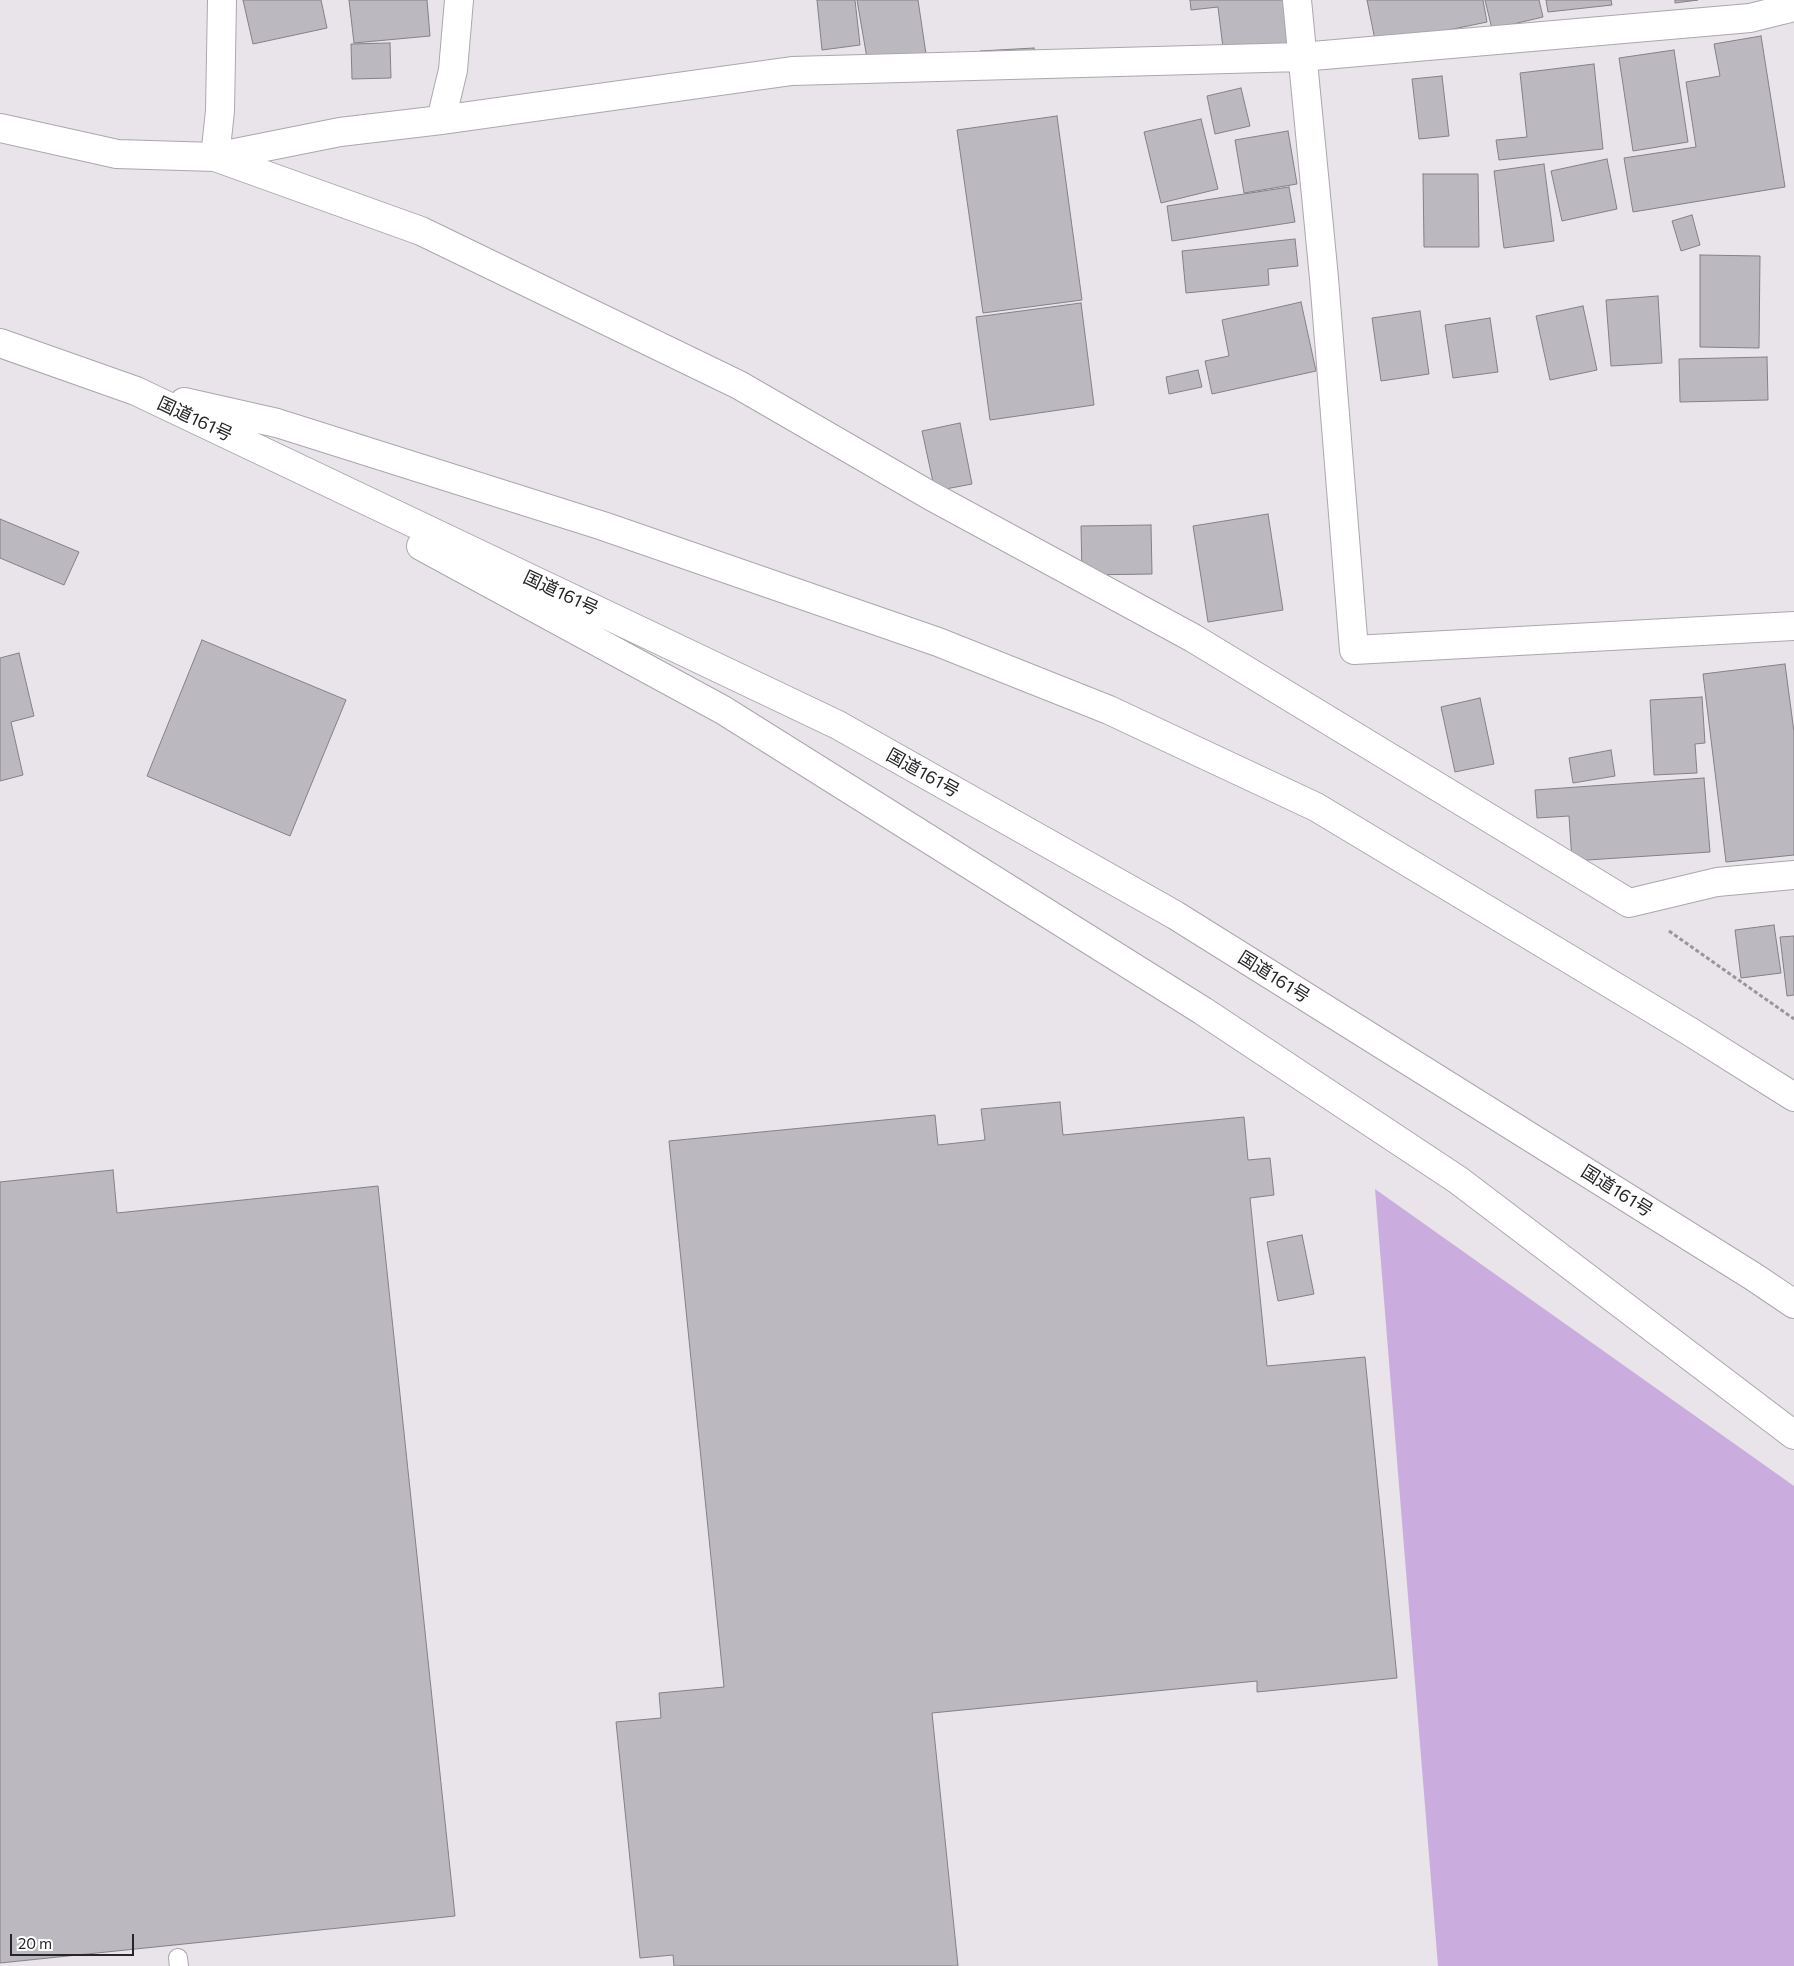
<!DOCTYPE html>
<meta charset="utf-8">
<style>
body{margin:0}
#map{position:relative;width:1794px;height:1966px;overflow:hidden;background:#e8e4ea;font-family:Commissioner,sans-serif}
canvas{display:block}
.scale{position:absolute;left:10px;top:1934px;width:124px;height:22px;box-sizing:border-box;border:2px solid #262528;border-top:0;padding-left:6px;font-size:15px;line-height:18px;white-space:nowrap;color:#262528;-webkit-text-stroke:4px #fff;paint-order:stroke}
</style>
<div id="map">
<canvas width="1794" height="1966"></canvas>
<div class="scale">20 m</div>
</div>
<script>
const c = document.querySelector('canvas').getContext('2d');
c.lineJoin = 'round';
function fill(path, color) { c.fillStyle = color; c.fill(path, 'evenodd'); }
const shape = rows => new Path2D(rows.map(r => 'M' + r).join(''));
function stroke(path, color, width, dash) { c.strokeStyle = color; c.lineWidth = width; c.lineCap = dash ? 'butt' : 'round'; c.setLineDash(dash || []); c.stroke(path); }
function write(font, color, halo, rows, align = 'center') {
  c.font = font + ' Commissioner,"Noto Sans JP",sans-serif'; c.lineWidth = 4; c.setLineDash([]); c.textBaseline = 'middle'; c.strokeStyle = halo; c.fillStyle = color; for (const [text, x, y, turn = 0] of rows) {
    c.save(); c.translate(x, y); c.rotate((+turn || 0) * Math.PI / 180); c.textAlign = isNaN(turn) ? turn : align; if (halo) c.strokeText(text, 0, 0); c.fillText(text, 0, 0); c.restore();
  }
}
fill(shape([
 [1375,1189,1794,1486,1794,1966,1438,1966]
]), '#cbacde');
const building = shape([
 [243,0,321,0,327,28,253,44,243,0],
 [349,0,427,0,430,36,354,43,349,0],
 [817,0,855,0,860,45,822,50,817,0],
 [857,0,918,0,926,54,868,64,857,0],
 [1190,0,1286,0,1292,48,1224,56,1218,7,1191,10,1190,0],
 [1367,0,1483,0,1487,22,1376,45,1367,0],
 [1485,0,1539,0,1543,17,1492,29,1485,0],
 [1546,0,1611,0,1612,5,1548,12,1546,0],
 [1675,0,1698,0,1675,3,1675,0],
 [1761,36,1785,187,1633,212,1624,158,1696,147,1686,82,1720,76,1714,44,1761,36],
 [390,43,391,78,352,79,351,44,390,43],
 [1034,48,1035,60,981,63,980,51,1034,48],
 [1674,50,1688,142,1633,151,1619,58,1674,50],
 [1594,64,1603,149,1499,160,1496,140,1527,137,1520,73,1594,64],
 [1442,76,1449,136,1419,139,1412,79,1442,76],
 [1241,88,1250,126,1215,134,1207,96,1241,88],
 [1057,116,1082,300,983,313,957,130,1057,116],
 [1201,119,1218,189,1161,203,1144,132,1201,119],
 [1288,131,1297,184,1244,193,1235,140,1288,131],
 [1607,159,1617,209,1562,221,1551,171,1607,159],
 [1544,164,1554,241,1504,248,1494,171,1544,164],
 [1423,174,1478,174,1479,247,1424,247,1423,174],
 [1289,187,1295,222,1172,241,1167,206,1289,187],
 [1692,215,1700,245,1681,251,1672,221,1692,215],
 [1295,239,1298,266,1268,269,1269,285,1186,293,1182,251,1295,239],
 [1700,255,1760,256,1759,348,1700,347,1700,255],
 [1658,296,1662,363,1611,366,1606,300,1658,296],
 [1301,302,1316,371,1212,394,1205,361,1229,356,1222,320,1301,302],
 [1081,303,1094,405,990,420,976,317,1081,303],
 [1583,306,1597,370,1550,380,1536,316,1583,306],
 [1420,311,1429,374,1381,381,1372,318,1420,311],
 [1490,318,1498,372,1453,378,1445,325,1490,318],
 [1767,357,1768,400,1680,402,1679,359,1767,357],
 [1198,370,1202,387,1169,394,1166,377,1198,370],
 [960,423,972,484,935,491,922,431,960,423],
 [1268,514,1283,610,1208,622,1193,526,1268,514],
 [0,519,79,552,64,585,0,558,0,519],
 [1151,525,1152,574,1082,575,1081,526,1151,525],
 [202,640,346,700,290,836,147,776,202,640],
 [19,653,34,716,11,722,23,775,0,781,0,658,19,653],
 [1785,664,1794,732,1794,855,1726,862,1703,674,1785,664],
 [1702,697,1705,743,1695,744,1697,773,1654,775,1650,700,1702,697],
 [1480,698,1494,764,1455,772,1441,707,1480,698],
 [1611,750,1615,776,1573,783,1569,758,1611,750],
 [1704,778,1710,852,1572,861,1569,816,1537,818,1535,790,1704,778],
 [1774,925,1781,973,1741,978,1735,930,1774,925],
 [1794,936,1794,995,1787,996,1780,937,1794,936],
 [1060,1102,1063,1135,1244,1117,1248,1160,1270,1158,1274,1195,1250,1198,1267,1366,1365,1357,1397,1678,1257,1692,1257,1681,932,1713,958,1966,674,1966,673,1955,640,1958,616,1722,661,1718,659,1693,724,1687,669,1141,935,1115,938,1145,985,1140,981,1109,1060,1102],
 [113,1170,117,1213,378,1186,455,1916,0,1963,0,1182,113,1170],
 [1302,1235,1314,1294,1278,1301,1267,1242,1302,1235]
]);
fill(building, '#bcb8bf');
stroke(building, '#848086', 1);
const lane = shape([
 [178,1958,179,1966]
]);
const street = shape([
 [1297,0,1324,278,1354,650,1794,626],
 [441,120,453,70,459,0],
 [0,128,117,154,215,157,340,132,441,120,792,71,1301,57,1750,18,1794,7],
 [215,157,421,231,739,385,931,496,1193,638,1629,903,1717,882,1794,875],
 [215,157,220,111,222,0]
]);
const highway = shape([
 [0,343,136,391,838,725,1175,915,1754,1277,1794,1304],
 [184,402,277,423,603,526,938,642,1109,710,1316,807,1689,1031,1794,1097],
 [421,546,723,710,1203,1011,1458,1180,1794,1435]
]);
stroke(lane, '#aba7ad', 20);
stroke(street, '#aba7ad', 30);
stroke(highway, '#aba7ad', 30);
stroke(shape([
 [1669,931,1794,1019]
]), '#99969b', 3, [4, 2.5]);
stroke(lane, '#fff', 18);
stroke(street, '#fff', 28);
stroke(highway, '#fff', 28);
write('18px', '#262528', '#fff', [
 ["国道161号",195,419,25],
 ["国道161号",561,593,25],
 ["国道161号",923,773,29],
 ["国道161号",1274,977,32],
 ["国道161号",1617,1191,32]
]);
</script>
